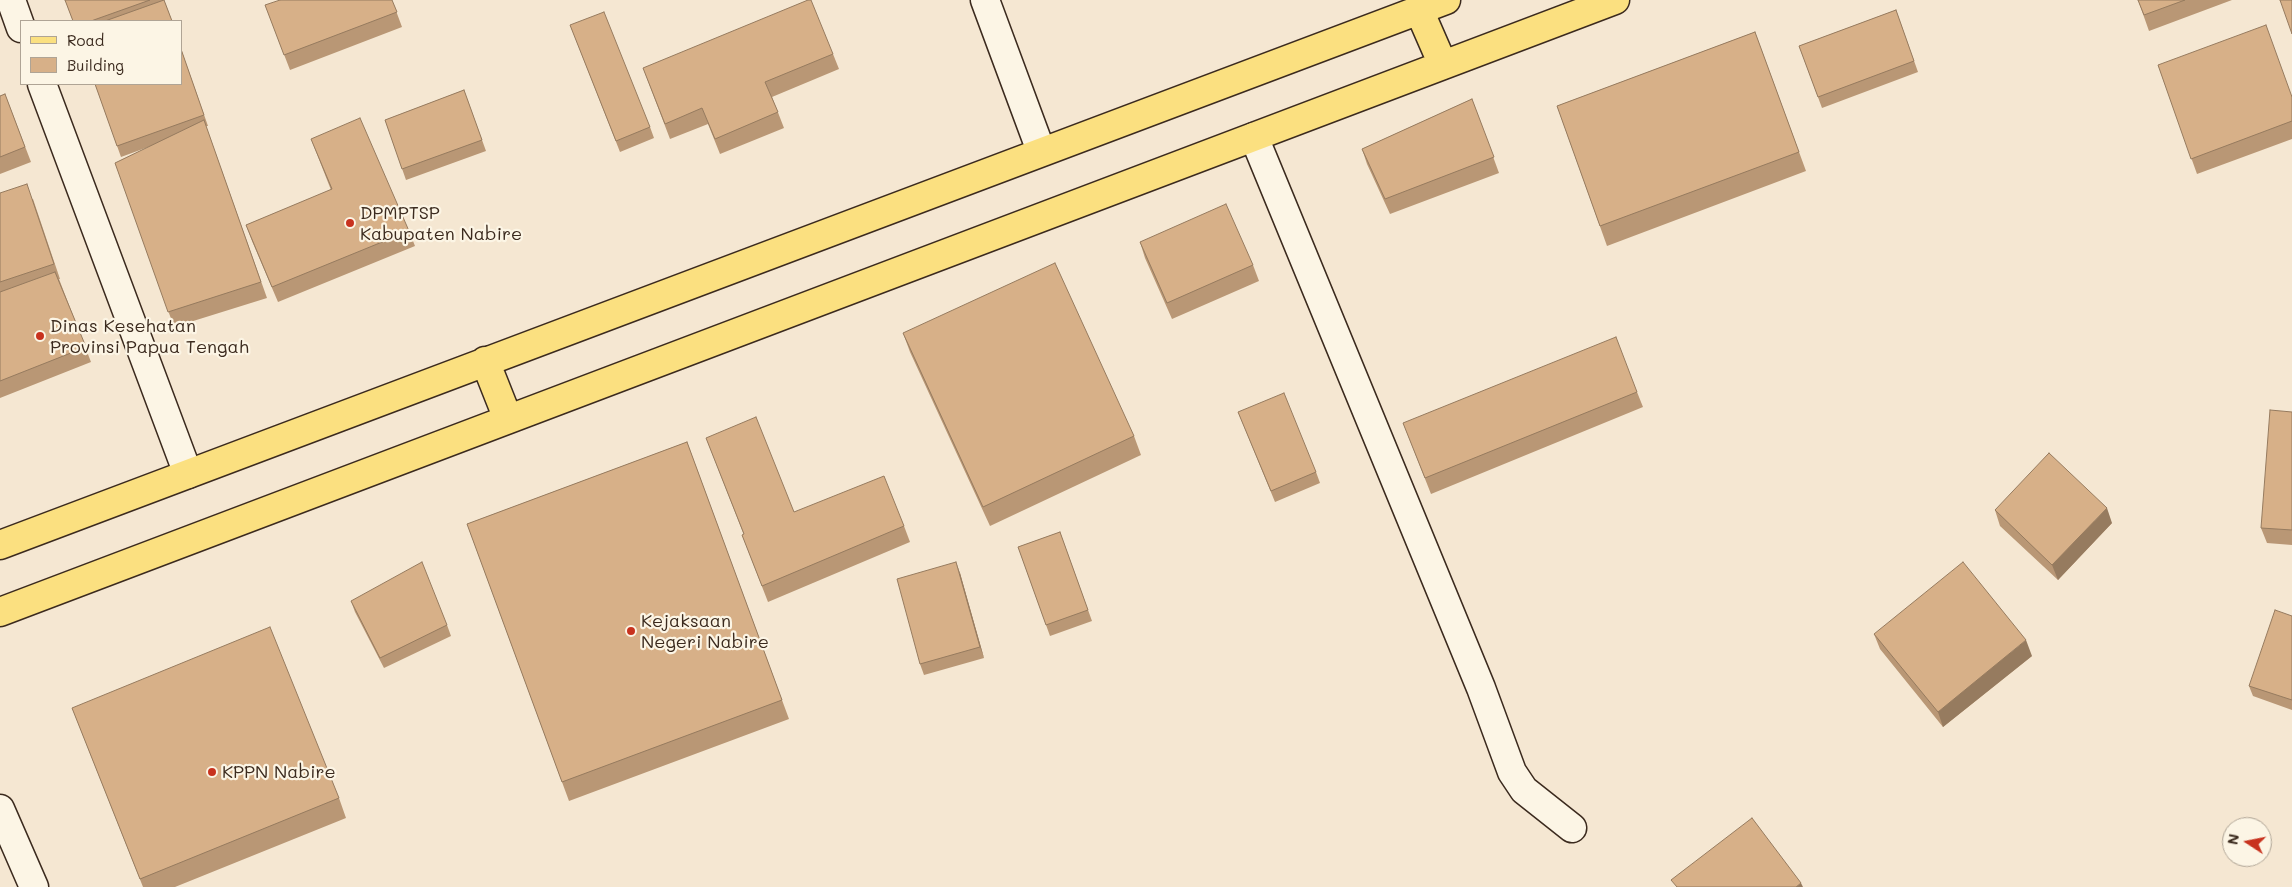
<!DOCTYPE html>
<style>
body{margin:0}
#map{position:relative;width:2292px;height:887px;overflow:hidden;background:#f5e7d2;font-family:Mali,sans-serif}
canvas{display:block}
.legend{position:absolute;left:20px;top:20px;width:162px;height:65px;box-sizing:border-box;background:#fcf5e5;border:1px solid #afa495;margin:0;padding:6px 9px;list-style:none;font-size:15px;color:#3b2a1e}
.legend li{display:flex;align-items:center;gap:10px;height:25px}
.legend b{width:25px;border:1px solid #afa495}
.north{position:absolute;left:2222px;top:817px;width:50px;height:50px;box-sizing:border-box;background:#fcf5e5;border:1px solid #afa495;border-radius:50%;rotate:281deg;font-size:14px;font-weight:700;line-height:20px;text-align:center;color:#3b2a1e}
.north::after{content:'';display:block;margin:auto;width:18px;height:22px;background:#c8321e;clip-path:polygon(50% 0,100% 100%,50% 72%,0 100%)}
</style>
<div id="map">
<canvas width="2292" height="887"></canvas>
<ul class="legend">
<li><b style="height:6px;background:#fbe080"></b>Road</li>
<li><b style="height:14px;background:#d7b088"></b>Building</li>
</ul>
<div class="north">N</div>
</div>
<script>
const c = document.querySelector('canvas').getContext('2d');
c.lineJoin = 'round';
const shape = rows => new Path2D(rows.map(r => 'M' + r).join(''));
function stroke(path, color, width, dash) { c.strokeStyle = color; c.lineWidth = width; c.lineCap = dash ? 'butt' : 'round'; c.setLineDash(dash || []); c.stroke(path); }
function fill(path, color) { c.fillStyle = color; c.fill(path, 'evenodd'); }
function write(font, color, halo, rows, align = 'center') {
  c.font = font + ' Mali,sans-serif'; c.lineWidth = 4.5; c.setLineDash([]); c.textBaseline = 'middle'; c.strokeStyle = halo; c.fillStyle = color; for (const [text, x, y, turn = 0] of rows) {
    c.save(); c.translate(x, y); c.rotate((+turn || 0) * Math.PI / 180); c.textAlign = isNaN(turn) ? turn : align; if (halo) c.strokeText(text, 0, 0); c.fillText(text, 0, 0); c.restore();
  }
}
const minor = shape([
 [11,0,21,28],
 [985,0,1041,151],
 [42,84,188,474],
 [1254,137,1481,688,1512,772,1524,790,1572,828],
 [0,809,34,887]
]);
const primary = shape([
 [1419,10,1443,65],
 [485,361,508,419],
 [0,545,1446,0],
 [0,612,1615,0]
]);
stroke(minor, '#3b2a1e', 31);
stroke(primary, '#3b2a1e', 31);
stroke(minor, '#fcf5e5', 28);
stroke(primary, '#fbe080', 28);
fill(shape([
 [65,0,164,0,172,21,73,21],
 [392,0,402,27,290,70,265,5],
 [2138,0,2232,0,2149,31],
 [1896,10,1918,72,1822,108,1799,46],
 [570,25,650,127,654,138,620,152],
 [1755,32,1806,171,1607,246,1557,106],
 [181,49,208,126,206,126,267,298,174,327,115,163,151,146,121,157,95,84],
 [833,54,839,69,772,97,784,128,720,154,708,124,670,139,643,68],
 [2158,65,2292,96,2292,139,2197,174],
 [464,90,486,151,406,180,385,120],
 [5,94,31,162,0,174,0,96],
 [1472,99,1499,173,1390,214,1367,164,1362,149],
 [311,139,409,231,415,246,278,302,252,241,246,225,331,190],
 [0,193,33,199,60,279,59,279,91,362,0,398],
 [1140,242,1253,265,1259,281,1172,319,1145,258],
 [903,333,1134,436,1141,455,990,526,910,352],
 [1637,392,1643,407,1431,494,1403,423],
 [1238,412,1316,472,1320,483,1275,502],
 [2292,412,2292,545,2267,543,2261,528],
 [706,438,794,512,904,526,910,542,768,602,742,535,744,535],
 [687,442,789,719,569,801,467,524],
 [1995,510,2112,523,2058,580,2000,526],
 [1060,532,1092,621,1050,636,1018,547],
 [960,573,984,658,924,675,920,664],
 [351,601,447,625,451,636,384,668,355,612],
 [2292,616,2292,710,2253,696,2249,686],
 [1874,634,2032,656,1943,727,1880,649],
 [72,708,339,798,346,818,175,887,143,887]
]), '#b99775');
fill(shape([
 [2107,508,2112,523,2058,580,2052,565],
 [956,562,960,573,984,658,980,647],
 [2026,640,2032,656,1943,727,1938,712],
 [1801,883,1803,887,1796,887]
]), '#967b5f');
const building = shape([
 [65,0,150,0,91,21,73,21,65,0],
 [164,0,172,21,105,21,164,0],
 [280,0,392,0,397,12,284,55,265,5,280,0],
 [808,0,811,0,833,54,765,82,778,112,715,139,702,108,665,124,643,68,808,0],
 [2138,0,2185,0,2144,15,2138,0],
 [2280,0,2292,0,2292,34,2280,0],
 [1896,10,1914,61,1818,97,1799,46,1896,10],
 [604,12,650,127,616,141,570,25,604,12],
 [2266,25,2292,97,2292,121,2191,159,2158,65,2266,25],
 [1755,32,1799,152,1600,226,1557,106,1755,32],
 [181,49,204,115,117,146,95,84,181,84,181,49],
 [464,90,482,140,402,169,385,120,464,90],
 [5,94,25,147,0,157,0,96,5,94],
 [1472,99,1494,157,1385,199,1362,149,1472,99],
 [360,118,409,231,272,287,246,225,332,189,311,139,360,118],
 [204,120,261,282,168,312,115,163,204,120],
 [27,184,54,264,0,282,0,193,27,184],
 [1226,204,1253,265,1167,303,1140,242,1226,204],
 [1055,263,1134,436,983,507,903,333,1055,263],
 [55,272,86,347,0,381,0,292,55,272],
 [1616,337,1637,392,1425,478,1403,423,1616,337],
 [1284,393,1316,472,1271,491,1238,412,1284,393],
 [2270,410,2292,412,2292,530,2261,528,2270,410],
 [756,417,794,512,884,476,904,526,762,586,742,535,744,534,706,438,756,417],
 [687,442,782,700,562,782,467,524,687,442],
 [2049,453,2107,508,2052,565,1995,510,2049,453],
 [1060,532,1088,610,1046,625,1018,547,1060,532],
 [422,562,447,625,380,658,351,601,422,562],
 [956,562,980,647,920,664,897,579,956,562],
 [1963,562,2026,640,1938,712,1874,634,1963,562],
 [2275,610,2292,616,2292,700,2249,686,2275,610],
 [270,627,339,798,140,879,72,708,270,627],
 [1752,818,1801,883,1796,887,1677,887,1671,880,1752,818]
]);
fill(building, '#d7b088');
stroke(building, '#967b5f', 1);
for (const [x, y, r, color] of [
 [350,223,5,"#c8321e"],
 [40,336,5,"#c8321e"],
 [631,631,5,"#c8321e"],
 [212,772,5,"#c8321e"]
]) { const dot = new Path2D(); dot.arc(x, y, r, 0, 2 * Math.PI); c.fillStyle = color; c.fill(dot); stroke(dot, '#fcf5e5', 2); }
write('18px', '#3b2a1e', '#fcf5e5', [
 ["DPMPTSP",360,213],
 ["Kabupaten Nabire",360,234],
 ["Dinas Kesehatan",50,326],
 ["Provinsi Papua Tengah",50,347],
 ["Kejaksaan",641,621],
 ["Negeri Nabire",641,642],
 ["KPPN Nabire",222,772]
], 'left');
</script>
